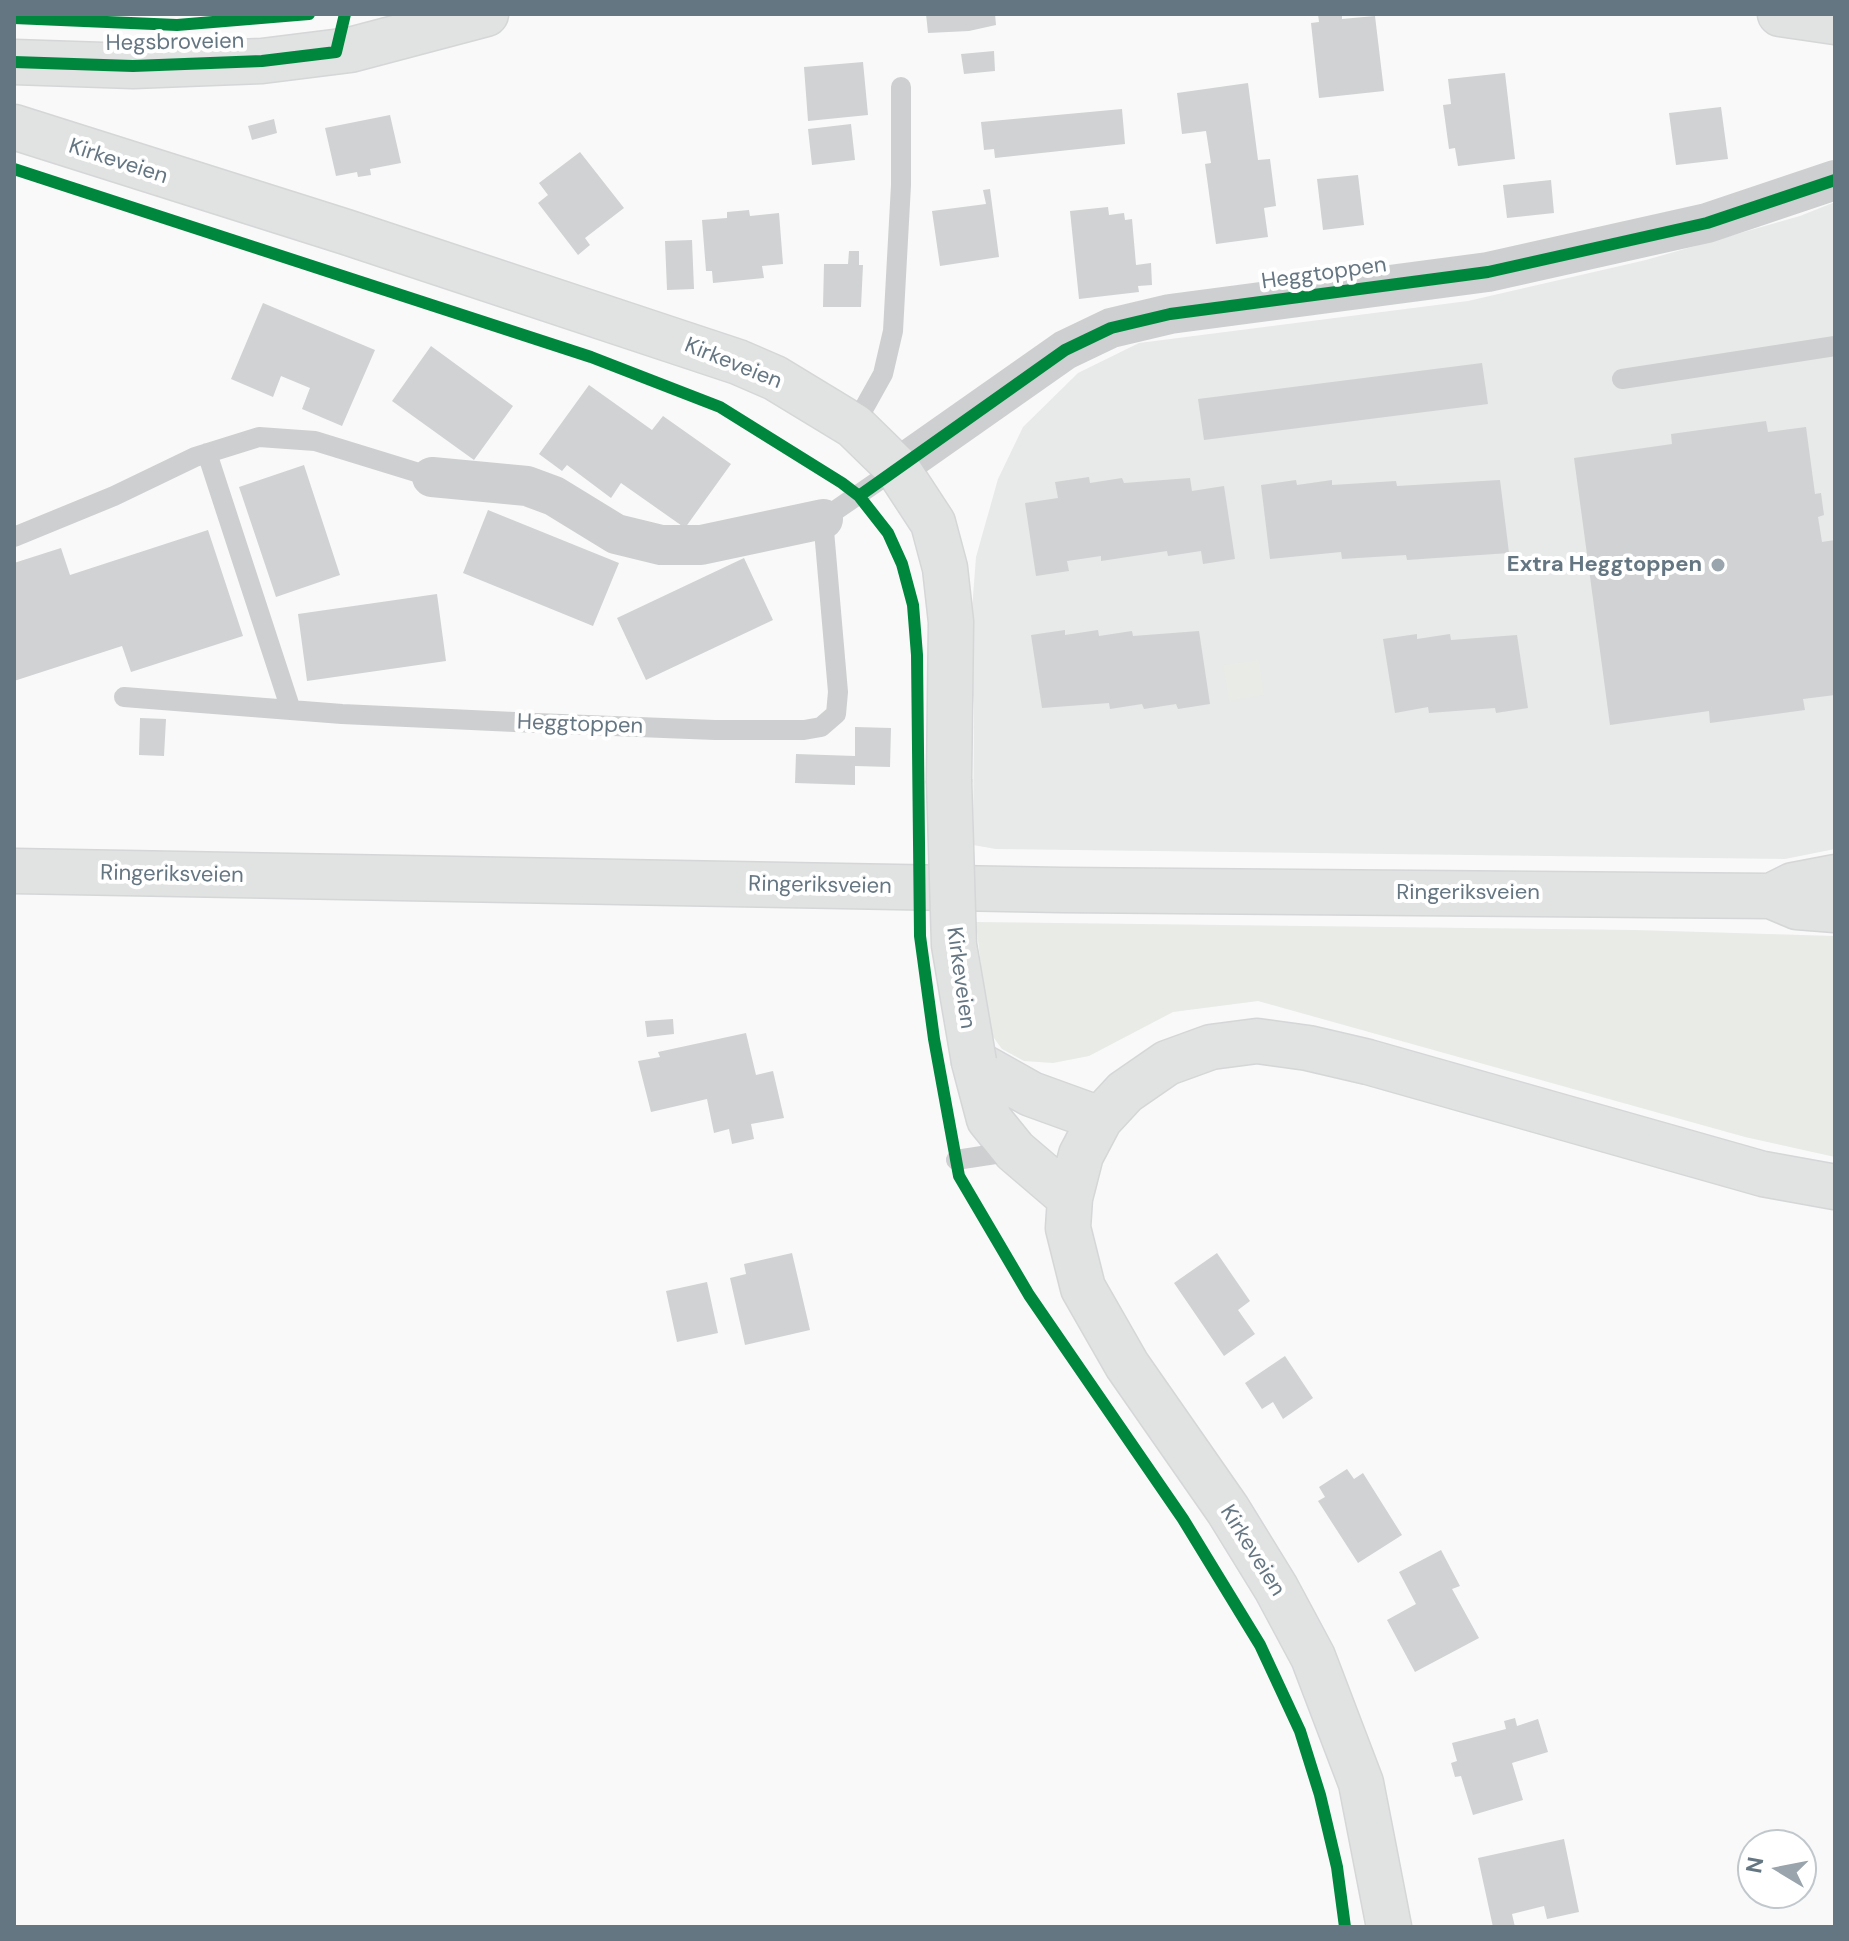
<!DOCTYPE html>
<style>
body{margin:0}
#map{position:relative;width:1849px;height:1941px;overflow:hidden;background:#f9f9f9;font-family:"DM Sans",sans-serif}
canvas{display:block}
.frame{position:absolute;inset:0;border:16px solid #657683;pointer-events:none}
.north{position:absolute;left:1737px;top:1829px;width:80px;height:80px;box-sizing:border-box;background:#fff;border:2px solid #c1c8cd;border-radius:50%;rotate:280deg;font-size:22px;font-weight:700;line-height:32px;text-align:center;color:#657683}
.north::after{content:'';display:block;margin:auto;width:28px;height:36px;background:#99a4ac;clip-path:polygon(50% 0,100% 100%,50% 72%,0 100%)}
</style>
<div id="map">
<canvas width="1849" height="1941"></canvas>
<div class="frame"></div>
<div class="north">N</div>
</div>
<script>
const c = document.querySelector('canvas').getContext('2d');
c.lineJoin = 'round';
function fill(path, color) { c.fillStyle = color; c.fill(path, 'evenodd'); }
const shape = rows => new Path2D(rows.map(r => 'M' + r).join(''));
function stroke(path, color, width, dash) { c.strokeStyle = color; c.lineWidth = width; c.lineCap = dash ? 'butt' : 'round'; c.setLineDash(dash || []); c.stroke(path); }
function write(font, color, halo, rows, align = 'center') {
  c.font = font + ' "DM Sans",sans-serif'; c.lineWidth = 8; c.setLineDash([]); c.textBaseline = 'middle'; c.strokeStyle = halo; c.fillStyle = color; for (const [text, x, y, turn = 0] of rows) {
    c.save(); c.translate(x, y); c.rotate((+turn || 0) * Math.PI / 180); c.textAlign = isNaN(turn) ? turn : align; if (halo) c.strokeText(text, 0, 0); c.fillText(text, 0, 0); c.restore();
  }
}
fill(shape([
 [1835,202,1835,849,1785,859,996,849,973,845,974,708,969,649,976,557,998,479,1023,427,1078,373,1139,343,1468,301,1646,260,1800,216]
]), '#e8e9e9');
fill(shape([
 [1259,660,1264,695,1229,701,1223,665],
 [976,922,1635,930,1835,936,1835,1157,1745,1137,1258,1001,1173,1012,1089,1056,1053,1063,1024,1061,1002,1049,988,1030]
]), '#e8ebe6');
fill(shape([
 [926,14,995,14,996,25,969,31,928,33],
 [1318,14,1342,14,1342,19,1375,16,1384,91,1319,98,1311,23,1319,22],
 [994,51,995,71,964,74,961,54],
 [863,62,868,115,808,121,804,67],
 [1505,73,1515,159,1458,166,1455,148,1449,149,1443,105,1451,104,1448,79],
 [1248,83,1258,160,1270,159,1276,206,1264,208,1268,237,1216,244,1205,164,1211,163,1206,131,1182,134,1177,93],
 [1721,107,1728,159,1676,165,1669,113],
 [1122,109,1125,144,995,158,994,149,984,150,981,122],
 [390,115,401,163,370,169,371,175,358,177,357,172,336,176,325,128],
 [274,119,277,133,252,140,248,126],
 [851,124,855,160,812,165,808,129],
 [580,152,624,208,585,238,590,245,578,255,538,203,548,195,539,183],
 [1358,175,1364,225,1323,230,1317,179],
 [1551,180,1554,213,1507,218,1503,185],
 [990,189,999,257,940,266,932,211,986,204,983,190],
 [1108,207,1109,215,1124,213,1125,220,1132,219,1136,265,1151,263,1152,285,1138,286,1139,292,1079,299,1070,211],
 [749,210,750,216,779,213,783,264,762,266,764,278,713,283,712,271,706,271,702,220,727,218,727,212],
 [692,240,694,289,667,290,665,241],
 [849,251,859,251,859,265,863,265,861,307,823,307,824,264,848,264],
 [263,303,375,350,342,426,302,409,310,388,281,376,273,397,231,379],
 [431,346,513,406,474,460,392,401],
 [1482,363,1488,404,1204,440,1198,399],
 [589,385,652,430,663,416,731,464,685,528,621,483,611,498,567,465,562,471,539,454],
 [1766,421,1768,432,1806,427,1815,494,1821,493,1824,515,1818,517,1822,542,1835,540,1835,695,1803,699,1805,710,1710,723,1709,711,1610,725,1574,458,1672,444,1671,434],
 [304,465,340,575,276,597,239,487],
 [1089,477,1090,483,1122,478,1124,483,1190,478,1192,491,1224,486,1235,559,1203,564,1201,551,1168,556,1167,551,1101,561,1101,556,1067,561,1069,571,1036,576,1025,503,1058,498,1055,482],
 [1296,480,1297,485,1332,480,1332,485,1396,481,1397,486,1500,480,1509,553,1407,560,1406,555,1342,559,1341,552,1270,559,1261,485],
 [488,510,619,563,593,626,463,573],
 [208,530,243,636,131,672,122,646,14,681,14,563,61,548,70,575],
 [744,558,773,620,646,680,617,618],
 [437,594,446,661,307,681,298,614],
 [1065,630,1065,635,1098,630,1099,636,1132,631,1133,636,1199,631,1210,704,1178,709,1176,704,1144,709,1142,704,1110,709,1109,703,1042,708,1031,635],
 [1417,634,1417,639,1450,634,1451,640,1517,635,1528,708,1496,713,1495,708,1429,713,1428,707,1395,713,1383,639],
 [140,718,166,719,164,756,139,755],
 [855,727,891,728,890,767,855,766,855,785,795,783,796,754,855,756],
 [673,1019,674,1034,647,1037,645,1021],
 [746,1033,756,1075,773,1071,784,1118,751,1124,754,1139,732,1144,729,1129,714,1133,707,1099,651,1112,638,1061,660,1057,658,1052],
 [792,1253,810,1330,745,1345,730,1278,746,1274,744,1264],
 [1217,1253,1250,1301,1238,1310,1255,1334,1224,1356,1174,1283],
 [707,1282,718,1333,677,1342,666,1291],
 [1285,1356,1313,1398,1283,1419,1273,1402,1262,1409,1245,1383],
 [1347,1469,1354,1479,1363,1473,1402,1535,1358,1563,1318,1501,1325,1497,1319,1487],
 [1441,1550,1460,1586,1452,1589,1479,1638,1415,1672,1387,1620,1416,1604,1399,1572],
 [1515,1718,1517,1726,1538,1719,1548,1752,1512,1763,1523,1800,1473,1815,1461,1776,1455,1777,1451,1763,1457,1761,1452,1743,1506,1729,1504,1721],
 [1564,1839,1579,1912,1547,1919,1544,1906,1512,1914,1515,1927,1493,1927,1478,1858]
]), '#d0d2d3');
const secondary = shape([
 [1780,14,1835,22],
 [14,62,133,66,262,61,350,50,486,14],
 [14,127,346,232,738,362,775,378,854,426,897,468,933,523,945,568,951,622,949,780],
 [974,1062,989,1119,1015,1151,1070,1198],
 [974,1062,1031,1094,1100,1119],
 [1389,1927,1361,1783,1313,1657,1276,1588,1228,1510,1127,1365,1083,1288,1068,1228,1070,1198,1081,1155,1100,1119,1125,1092,1167,1063,1211,1047,1257,1041,1308,1048,1368,1062,1763,1174,1835,1187]
]);
const primary = shape([
 [14,871,1062,890,1771,896,1797,907,1835,910],
 [1771,896,1793,885,1835,877]
]);
stroke(secondary, '#d5d6d7', 47);
stroke(primary, '#d5d6d7', 47);
stroke(shape([
 [1622,379,1835,346],
 [854,426,883,374,893,331,901,185,901,87],
 [207,453,291,710],
 [14,537,114,496,195,457,259,437,315,441,432,477],
 [124,697,342,714,536,723,715,730,804,730,821,727,836,714,838,692,823,519,897,468],
 [956,1160,1015,1151]
]), '#cecfd0', 20);
stroke(shape([
 [897,468,1065,350,1111,328,1170,314,1488,272,1707,223,1835,180],
 [432,477,527,486,554,496,616,534,661,545,701,545,823,519]
]), '#cecfd0', 40);
stroke(secondary, '#e1e2e2', 44);
stroke(primary, '#e1e2e2', 44);
const secondaryBridge = shape([
 [949,780,954,945,974,1062]
]);
stroke(secondaryBridge, '#d5d6d7', 47, []);
stroke(secondaryBridge, '#e1e2e2', 44);
stroke(shape([
 [14,18,177,25,309,14],
 [14,62,133,66,262,61,336,52,345,14],
 [14,169,591,357,720,407,842,483,859,496,888,533,902,564,913,605,917,655,920,936,934,1039,959,1176,1029,1295,1183,1519,1260,1645,1300,1731,1320,1795,1337,1867,1345,1927],
 [859,496,1065,350,1111,328,1170,314,1488,272,1707,223,1835,180]
]), '#00873e', 12);
for (const [x, y, r, color] of [
 [1718,565,8,"#99a4ac"]
]) { const dot = new Path2D(); dot.arc(x, y, r, 0, 2 * Math.PI); c.fillStyle = color; c.fill(dot); stroke(dot, '#fff', 3); }
write('22px', '#657683', '#fff', [
 ["Hegsbroveien",175,43,-1],
 ["Kirkeveien",118,162,18],
 ["Heggtoppen",1324,274,-8],
 ["Kirkeveien",733,364,22],
 ["Heggtoppen",580,725,2],
 ["Ringeriksveien",172,875,1],
 ["Ringeriksveien",820,886,1],
 ["Ringeriksveien",1468,893],
 ["Kirkeveien",960,978,82],
 ["Kirkeveien",1252,1551,58]
]);
write('bold 22px', '#657683', '#fff', [
 ["Extra Heggtoppen",1702,565]
], 'right');
</script>
